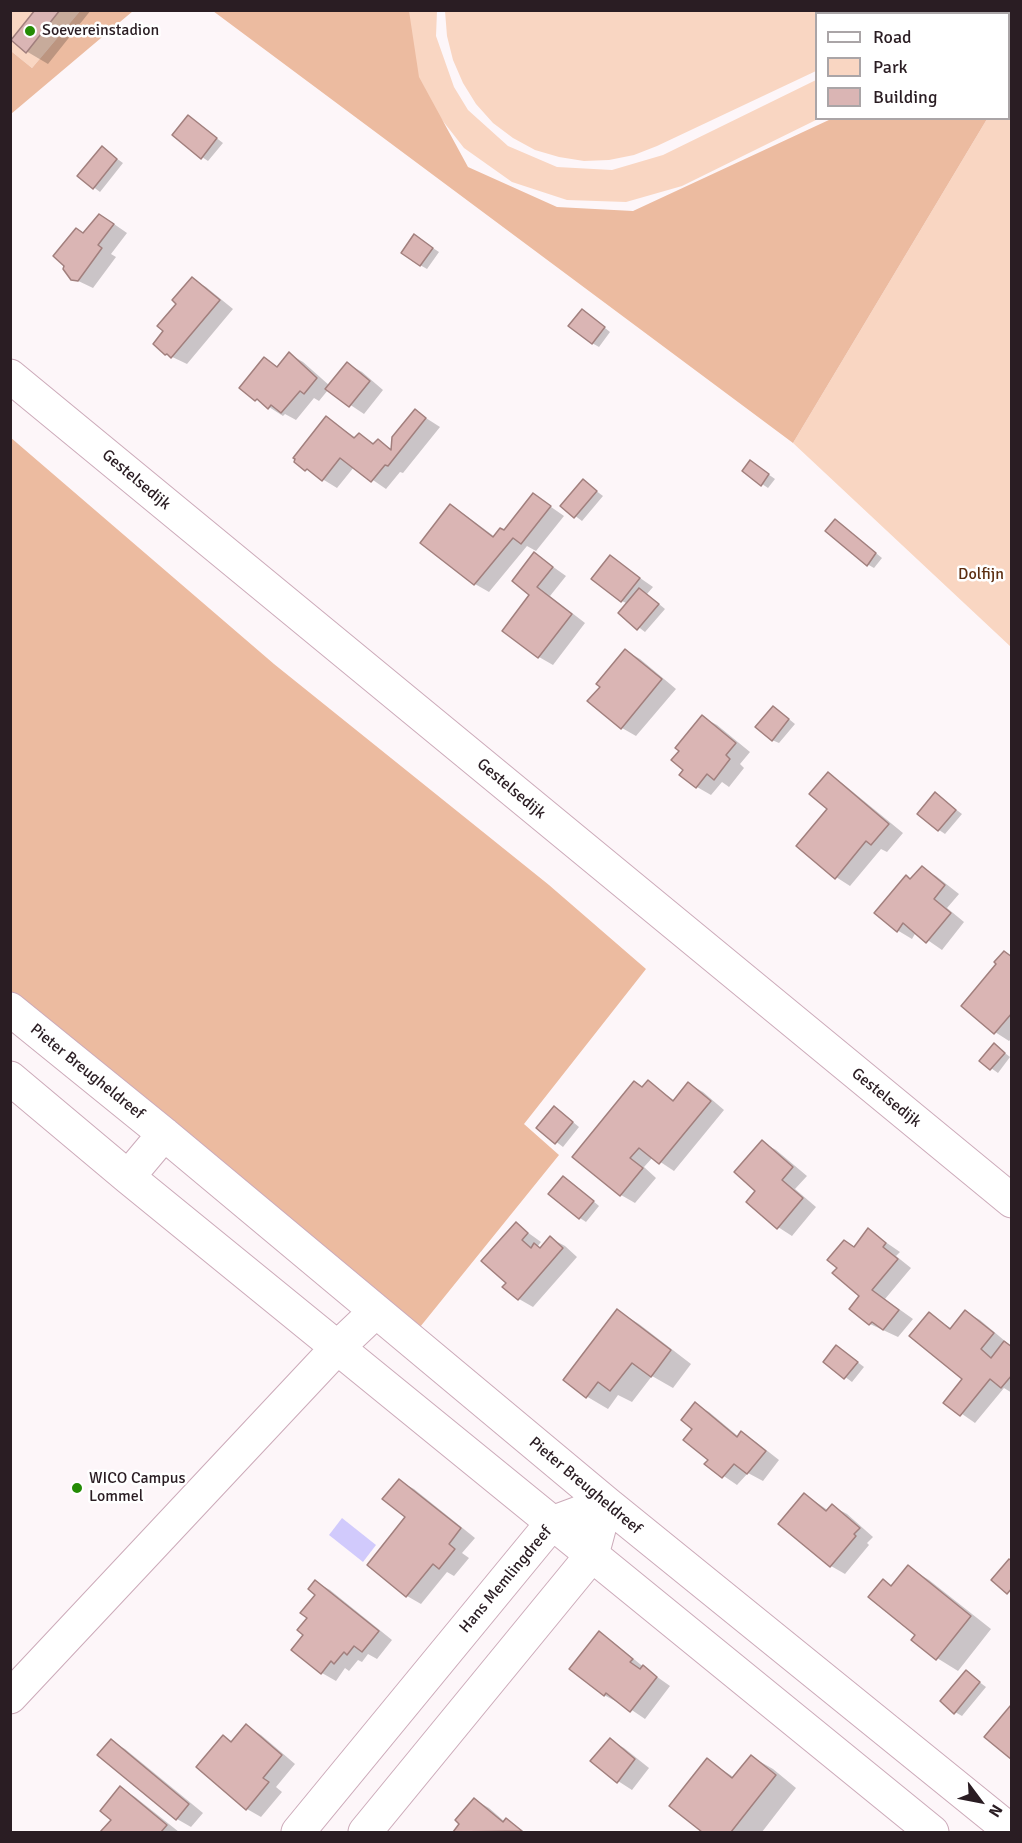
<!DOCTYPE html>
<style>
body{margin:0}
#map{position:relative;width:1022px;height:1843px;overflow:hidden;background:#fdf6f9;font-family:Signika,sans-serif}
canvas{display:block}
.frame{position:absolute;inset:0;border:12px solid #2a1d23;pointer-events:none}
.legend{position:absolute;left:815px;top:12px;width:195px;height:108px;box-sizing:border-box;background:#fff;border:2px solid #aaa5a7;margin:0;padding:8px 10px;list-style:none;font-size:18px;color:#2a1d23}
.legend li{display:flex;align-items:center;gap:12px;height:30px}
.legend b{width:30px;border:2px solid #aaa5a7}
.north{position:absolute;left:950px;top:1771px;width:60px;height:60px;-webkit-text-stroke:4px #fff;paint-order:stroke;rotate:122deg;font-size:16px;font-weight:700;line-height:24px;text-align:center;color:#2a1d23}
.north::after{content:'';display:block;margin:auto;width:21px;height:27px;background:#2a1d23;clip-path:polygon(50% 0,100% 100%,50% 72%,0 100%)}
</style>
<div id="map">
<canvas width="1022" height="1843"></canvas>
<div class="frame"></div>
<ul class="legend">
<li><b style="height:8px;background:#fff"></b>Road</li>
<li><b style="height:16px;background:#f9d6c2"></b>Park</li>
<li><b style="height:16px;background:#dab5b4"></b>Building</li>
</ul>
<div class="north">N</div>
</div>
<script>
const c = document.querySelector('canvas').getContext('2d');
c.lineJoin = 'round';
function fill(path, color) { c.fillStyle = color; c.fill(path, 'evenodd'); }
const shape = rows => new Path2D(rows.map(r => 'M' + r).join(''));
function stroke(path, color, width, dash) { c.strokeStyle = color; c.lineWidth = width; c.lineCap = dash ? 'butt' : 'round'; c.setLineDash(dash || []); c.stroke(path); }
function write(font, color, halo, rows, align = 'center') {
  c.font = font + ' Signika,sans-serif'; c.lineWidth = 5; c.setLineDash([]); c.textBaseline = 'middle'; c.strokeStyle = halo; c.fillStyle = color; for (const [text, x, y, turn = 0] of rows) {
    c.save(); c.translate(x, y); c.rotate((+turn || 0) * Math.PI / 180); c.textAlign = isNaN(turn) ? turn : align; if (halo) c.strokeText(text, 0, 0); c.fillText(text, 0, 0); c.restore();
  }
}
fill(shape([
 [10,11,80,11,32,68,11,51],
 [403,11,437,11,436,36,454,87,468,110,508,146,557,167,612,170,663,155,816,80,818,119,682,186,626,202,567,200,512,182,464,148,428,102,406,48],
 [445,11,445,10,944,11,938,14,816,14,816,71,657,146,634,155,609,160,584,161,559,157,535,150,513,138,493,123,476,104,463,83,453,60,447,36],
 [1011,77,1011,647,793,443,987,119,1008,118,1009,82]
]), '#f9d6c2');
fill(shape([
 [80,11,133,11,11,114,11,51,32,68],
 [213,11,409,11,419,77,468,167,557,207,633,211,831,119,987,119,793,443],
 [10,437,274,664,549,885,646,969,524,1124,559,1155,416,1332,11,993]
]), '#ecbba0');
fill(shape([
 [342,1518,376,1545,363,1562,329,1535]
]), '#d1cafc');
fill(shape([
 [37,10,91,10,48,64,26,51],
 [189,117,223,143,208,161,202,157],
 [102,148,123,163,100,192,79,176],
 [114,224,127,233,111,254,116,257,93,288,72,278],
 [421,240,439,252,427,269,420,265],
 [192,279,206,287,233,309,187,364,166,354,165,330],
 [589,315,610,332,599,347,592,343],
 [289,354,303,362,330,386,348,364,362,372,383,390,364,414,328,390,319,401,314,398,296,420,285,414,283,416,269,407,264,359,278,367],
 [415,411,440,427,403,473,400,472,386,489,354,467,337,488,306,469,326,418,356,438,359,435,375,444,378,441,393,450],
 [751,462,775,479,768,488,762,484],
 [583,481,603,496,582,521,562,506],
 [534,495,564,516,536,551,527,546,489,592,475,584,450,505,464,514,495,537,505,532],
 [835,520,882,558,874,568,867,564],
 [535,554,566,576,550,596,585,623,553,665,539,657,504,630,531,595],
 [610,557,653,587,647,594,665,609,645,632,620,613,628,604,622,601],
 [625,650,640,659,676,689,636,736,622,728],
 [774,707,795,724,779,743,772,740],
 [702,717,717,725,750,752,740,764,744,768,729,787,722,782,711,795,697,787,685,769],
 [828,774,842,783,903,833,887,852,881,849,850,886,836,877],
 [935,794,962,814,945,834,939,830],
 [922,868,936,876,959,894,947,908,964,922,942,950,916,932,912,939,897,930],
 [1012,957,1012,1038,1009,1041,995,1032],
 [1000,1049,1010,1057,998,1073,981,1061],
 [648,1082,675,1101,689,1084,703,1092,724,1110,674,1171,653,1157,644,1167,656,1178,635,1203,621,1195,574,1157],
 [561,1112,579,1127,563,1147,538,1128],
 [762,1142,776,1150,807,1176,795,1189,816,1207,792,1236,778,1227,757,1190],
 [570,1181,599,1206,586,1222,580,1218],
 [516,1224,541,1242,537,1247,541,1249,550,1238,565,1246,577,1257,533,1307,519,1299,508,1282],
 [868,1230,900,1252,896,1256,911,1268,885,1299,913,1319,898,1337,870,1324,861,1295,855,1248],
 [618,1311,639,1324,691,1364,673,1388,652,1376,632,1402,618,1395,608,1409,586,1396],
 [966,1312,980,1320,1012,1347,1012,1393,1004,1388,975,1423,945,1402,964,1379,929,1314,952,1329],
 [843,1351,864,1367,852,1382,825,1362],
 [695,1404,709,1412,739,1437,742,1433,756,1442,779,1460,763,1481,748,1473,737,1485,706,1464,710,1460,694,1428],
 [399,1481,414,1489,475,1538,462,1553,469,1558,454,1576,447,1572,421,1604,407,1596,369,1565,407,1517],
 [804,1494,829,1511,832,1506,847,1514,873,1537,867,1543,869,1545,845,1574,831,1566],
 [908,1567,929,1580,991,1629,958,1671,937,1658,917,1634,883,1581,893,1586],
 [316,1582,330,1590,392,1640,377,1659,368,1654,362,1662,358,1660,349,1671,345,1668,336,1681,322,1673,305,1635,317,1595],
 [599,1633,613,1642,646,1669,670,1686,645,1719,620,1702,619,1703,604,1695],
 [966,1672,986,1687,962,1716,955,1712],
 [246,1726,261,1735,295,1764,276,1787,282,1792,261,1817,247,1809,224,1737,233,1742],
 [610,1740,624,1748,649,1768,632,1790,618,1781],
 [111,1741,125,1749,203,1813,191,1827,177,1819,100,1755],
 [752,1757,773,1769,796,1788,762,1832,705,1832,671,1805,707,1760,735,1778],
 [121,1788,135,1797,179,1832,102,1832,113,1820],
 [475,1800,489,1808,505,1822,506,1820,525,1832,454,1832,462,1824]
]), '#0003');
const building = shape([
 [35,10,60,10,26,53,11,40,35,10],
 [188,115,217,138,201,159,172,135,188,115],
 [102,146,117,159,93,189,77,176,102,146],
 [99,214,114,224,98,245,102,248,78,281,71,280,63,269,64,266,53,256,76,228,83,233,99,214],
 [414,234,433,248,420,266,401,253,414,234],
 [192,277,220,300,171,358,167,354,165,355,153,344,163,331,157,326,176,304,172,300,192,277],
 [582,309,605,327,592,344,568,326,582,309],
 [289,352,317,378,304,394,300,391,281,413,271,405,268,409,257,399,255,401,239,388,264,357,277,367,289,352],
 [347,362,370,381,349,407,325,389,347,362],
 [415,409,426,418,388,466,385,465,371,482,340,458,322,481,307,469,305,471,294,462,295,459,293,458,326,416,354,438,359,433,373,444,378,439,391,450,392,437,415,409],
 [750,460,769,474,761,486,742,471,750,460],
 [583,479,597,491,574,518,560,506,583,479],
 [533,493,551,506,521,544,513,538,474,585,420,543,450,504,493,537,500,528,504,530,533,493],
 [835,519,876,553,867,566,825,531,835,519],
 [534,552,553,567,537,587,572,614,538,658,502,631,529,595,512,581,534,552],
 [610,555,640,578,621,602,591,579,610,555],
 [639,588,659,604,637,630,618,613,639,588],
 [625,649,662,679,621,729,587,701,600,687,596,684,625,649],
 [773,706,789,719,772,741,755,727,773,706],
 [702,715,736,743,726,755,730,759,714,780,707,774,696,788,679,775,683,770,671,760,679,751,675,748,702,715],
 [828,772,889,824,871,845,866,841,835,879,796,846,827,809,809,794,828,772],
 [935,792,956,810,938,831,917,814,935,792],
 [922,866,945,885,934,899,951,913,926,943,903,923,897,932,874,913,906,875,910,879,922,866],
 [1004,951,1012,957,1012,1013,994,1034,961,1006,996,964,994,962,1004,951],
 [994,1043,1005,1053,990,1070,979,1061,994,1043],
 [648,1080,673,1101,688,1082,711,1101,659,1164,639,1148,630,1158,643,1168,620,1196,572,1157,634,1081,642,1087,648,1080],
 [554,1106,573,1122,555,1144,536,1128,554,1106],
 [762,1140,793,1167,782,1180,803,1198,777,1229,746,1202,755,1191,734,1172,762,1140],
 [563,1176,594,1201,579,1219,548,1194,563,1176],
 [516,1222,528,1233,522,1240,531,1248,534,1243,540,1248,550,1236,563,1248,518,1300,502,1287,506,1283,481,1261,516,1222],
 [868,1228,886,1243,883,1247,898,1259,872,1290,899,1310,883,1330,872,1322,869,1325,849,1309,859,1296,832,1273,837,1268,827,1260,844,1240,854,1247,868,1228],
 [617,1309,671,1350,651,1377,632,1363,610,1391,598,1382,586,1398,563,1380,617,1309],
 [965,1310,994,1333,981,1349,991,1358,1004,1341,1012,1347,1012,1375,1001,1388,990,1379,960,1416,943,1403,962,1379,909,1336,929,1312,950,1329,965,1310],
 [836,1345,858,1362,844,1379,823,1362,836,1345],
 [695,1402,737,1437,741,1431,766,1451,747,1474,734,1464,722,1478,704,1464,708,1460,683,1440,692,1429,681,1420,695,1402],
 [399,1479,461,1528,449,1544,455,1549,439,1569,433,1564,406,1597,367,1565,405,1517,382,1499,399,1479],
 [804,1493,826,1511,832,1504,860,1528,854,1534,856,1536,830,1567,778,1524,804,1493],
 [1009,1559,1012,1561,1012,1588,1007,1594,991,1580,1009,1559],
 [908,1565,971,1616,936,1660,911,1640,915,1635,868,1597,883,1579,891,1586,908,1565],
 [315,1580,379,1631,362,1652,354,1646,347,1655,344,1652,334,1664,331,1661,321,1674,291,1650,303,1635,297,1630,307,1618,300,1613,315,1595,308,1589,315,1580],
 [599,1631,633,1659,630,1662,640,1669,643,1665,657,1677,630,1712,606,1693,604,1696,569,1669,599,1631],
 [966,1670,980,1682,954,1714,940,1701,966,1670],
 [1011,1705,1012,1706,1012,1760,984,1737,1011,1705],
 [246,1724,282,1755,263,1778,269,1782,246,1810,196,1767,223,1735,231,1742,246,1724],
 [610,1738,635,1759,617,1783,590,1761,610,1738],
 [111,1739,189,1804,176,1820,97,1755,111,1739],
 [751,1755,776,1775,731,1832,702,1832,669,1806,707,1758,732,1778,751,1755],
 [120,1786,167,1825,161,1832,100,1832,111,1820,100,1811,120,1786],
 [474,1798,503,1822,506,1818,522,1831,453,1832,459,1824,455,1820,474,1798]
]);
fill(building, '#dab5b4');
stroke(building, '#a17f7d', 1.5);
const street = shape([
 [10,1009,164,1134,606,1503,1012,1832],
 [10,1078,128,1177,932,1832],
 [128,1177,164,1134],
 [10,1697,337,1348,376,1311],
 [298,1832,552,1523,606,1503],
 [365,1832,592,1555,606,1503]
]);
const secondary = shape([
 [10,376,1012,1201]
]);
stroke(street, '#ccaab9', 35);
stroke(secondary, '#ccaab9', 35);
stroke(street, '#fff', 33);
stroke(secondary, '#fff', 33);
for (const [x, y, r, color] of [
 [30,31,6,"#248b05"],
 [77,1488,6,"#248b05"]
]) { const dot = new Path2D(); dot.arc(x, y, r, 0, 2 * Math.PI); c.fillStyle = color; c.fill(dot); stroke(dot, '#fff', 2); }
write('16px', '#2a1d23', '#fff', [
 ["Soevereinstadion",42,31],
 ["WICO Campus",89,1479],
 ["Lommel",89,1497]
], 'left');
write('16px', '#2a1d23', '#fff', [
 ["Gestelsedijk",136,480,40],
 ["Gestelsedijk",511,789,40],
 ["Pieter Breugheldreef",87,1072,39],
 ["Gestelsedijk",886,1098,39],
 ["Pieter Breugheldreef",585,1486,40],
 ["Hans Memlingdreef",506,1580,-50]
]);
write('16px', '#5d2f11', '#fff', [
 ["Dolfijn",981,575]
]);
</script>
